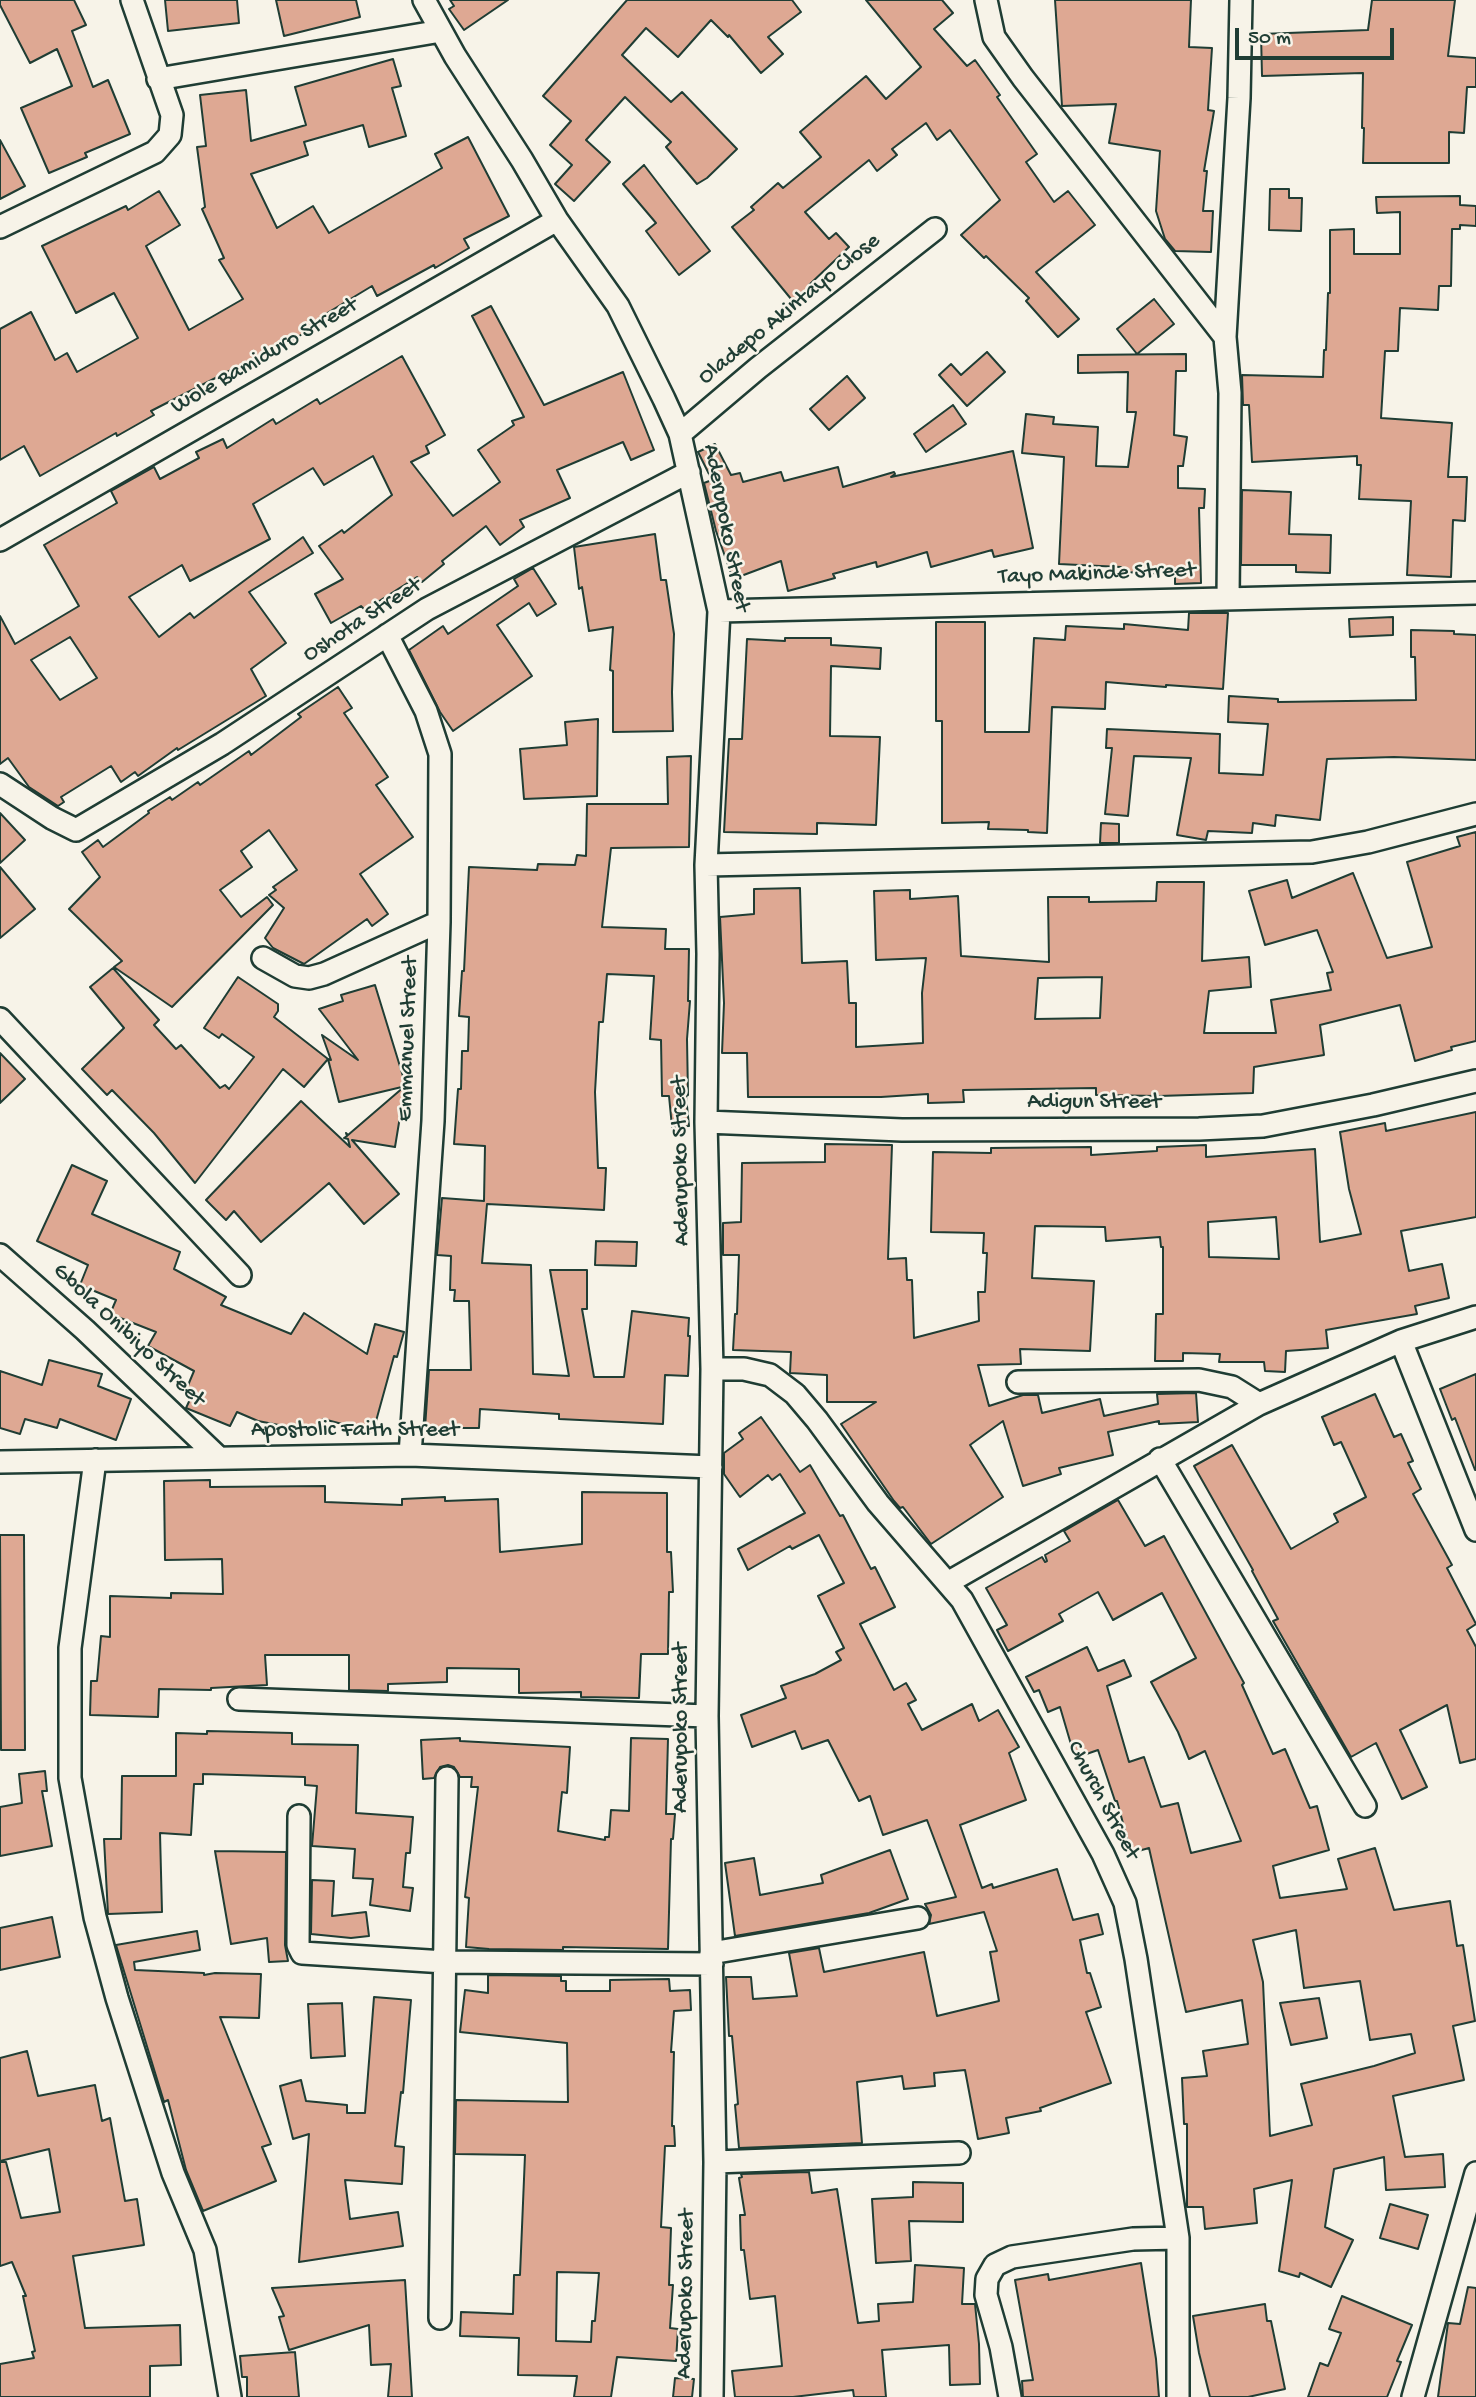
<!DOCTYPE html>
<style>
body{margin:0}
#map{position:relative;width:1476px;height:2397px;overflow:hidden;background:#f7f3e8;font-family:"Gochi Hand",sans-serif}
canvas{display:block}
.scale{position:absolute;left:1235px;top:28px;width:159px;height:32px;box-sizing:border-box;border:4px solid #1f3d34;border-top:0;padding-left:9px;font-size:21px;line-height:24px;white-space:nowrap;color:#1f3d34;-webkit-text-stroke:5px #f7f3e8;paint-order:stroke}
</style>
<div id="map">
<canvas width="1476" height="2397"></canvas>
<div class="scale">50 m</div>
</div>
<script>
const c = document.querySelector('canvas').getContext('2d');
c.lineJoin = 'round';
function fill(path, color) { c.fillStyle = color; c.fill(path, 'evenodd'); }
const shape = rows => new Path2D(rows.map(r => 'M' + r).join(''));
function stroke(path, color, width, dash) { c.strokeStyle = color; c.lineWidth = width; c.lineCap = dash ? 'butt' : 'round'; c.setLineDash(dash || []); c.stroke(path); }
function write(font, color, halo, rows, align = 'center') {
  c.font = font + ' "Gochi Hand",sans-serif'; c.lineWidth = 5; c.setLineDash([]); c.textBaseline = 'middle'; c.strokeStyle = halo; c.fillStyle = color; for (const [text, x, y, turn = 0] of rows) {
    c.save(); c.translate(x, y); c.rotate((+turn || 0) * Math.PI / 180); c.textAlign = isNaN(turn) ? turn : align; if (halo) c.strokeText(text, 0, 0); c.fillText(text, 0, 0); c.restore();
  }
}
const building = shape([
 [0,0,74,0,86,25,72,31,93,87,108,80,130,134,85,153,87,157,49,173,21,108,72,86,57,49,30,63,0,5,0,0],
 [165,0,237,0,239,23,168,31,165,0],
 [276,0,356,0,360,17,284,36,276,0],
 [450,0,508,0,464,30,449,9,454,6,450,0],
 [627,0,792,0,801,12,768,37,783,54,761,73,729,35,728,37,711,20,678,57,646,28,622,55,671,102,682,92,737,149,707,178,697,184,666,147,671,142,625,97,586,140,610,162,574,201,555,184,572,165,550,145,571,121,543,96,627,0],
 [866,0,942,0,953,13,934,29,967,66,975,60,1000,95,997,97,1037,154,1026,162,1054,202,1068,191,1095,225,1036,272,1079,319,1058,337,1026,301,1029,298,986,256,984,258,961,235,1000,200,950,130,937,140,926,123,892,149,897,155,877,171,869,160,805,212,829,239,836,233,849,247,809,285,814,290,796,305,732,227,754,210,751,207,778,183,783,188,821,157,800,132,866,76,886,99,921,67,866,0],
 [1055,0,1191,0,1189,47,1212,48,1208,110,1214,111,1204,171,1207,171,1203,211,1213,211,1211,252,1175,251,1165,239,1156,211,1160,151,1109,143,1116,104,1062,106,1055,0],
 [1372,0,1455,0,1448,56,1476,58,1476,87,1467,87,1464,133,1449,132,1449,163,1363,163,1364,128,1362,128,1363,73,1262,76,1261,34,1368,30,1372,0],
 [393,59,401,86,392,88,406,136,369,147,363,125,304,142,308,155,251,174,277,228,313,206,329,233,442,168,435,154,468,137,509,216,464,239,469,248,435,268,434,265,377,296,372,286,319,318,322,323,292,340,293,343,238,372,235,368,151,411,154,415,117,436,116,433,40,476,24,446,0,460,0,329,31,312,55,360,67,353,77,372,138,338,114,293,76,313,42,246,126,206,128,210,159,191,180,225,146,246,189,330,243,299,219,260,224,258,202,209,205,207,197,147,206,146,200,95,246,90,251,141,306,125,295,87,393,59],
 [0,140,25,186,0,199,0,140],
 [644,165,710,251,679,275,646,231,656,223,623,184,644,165],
 [1270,189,1289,189,1289,198,1302,198,1301,231,1269,230,1270,189],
 [1460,196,1460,205,1476,206,1476,226,1460,225,1460,229,1452,229,1451,286,1439,286,1438,310,1400,308,1398,351,1385,351,1381,418,1452,423,1448,477,1467,477,1465,521,1453,520,1451,577,1407,575,1411,501,1359,499,1361,465,1357,465,1357,456,1252,462,1249,405,1243,405,1242,375,1323,377,1324,350,1326,350,1328,293,1330,293,1330,230,1354,229,1354,254,1400,254,1400,212,1377,213,1376,197,1460,196],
 [1154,299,1174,324,1137,354,1117,329,1154,299],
 [491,306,544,405,623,372,654,450,631,460,623,442,557,470,570,498,520,520,524,527,500,545,486,526,442,561,444,564,422,582,417,577,365,610,361,606,331,623,315,594,343,579,319,546,342,530,344,533,392,495,373,456,324,485,313,468,253,504,270,539,190,581,182,565,129,597,159,637,190,613,194,618,303,537,313,553,249,592,286,643,251,669,266,696,178,750,177,748,138,776,135,772,121,782,111,766,61,797,64,802,58,806,29,787,8,758,0,764,0,616,15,644,79,606,44,545,117,503,111,491,154,467,160,479,199,458,196,452,223,439,227,448,273,419,276,424,317,399,320,404,402,356,445,435,426,446,429,453,411,462,453,516,500,482,478,450,514,425,512,421,524,417,472,316,491,306],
 [70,637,97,678,60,700,31,660,70,637],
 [987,352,1005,372,967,406,939,375,951,364,961,375,987,352],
 [1186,354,1186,371,1176,371,1174,435,1187,437,1183,466,1178,466,1178,488,1205,489,1204,508,1199,508,1201,583,1175,584,1175,574,1121,572,1121,567,1059,564,1064,457,1022,453,1026,414,1054,417,1053,424,1098,427,1096,466,1128,467,1136,412,1127,412,1128,372,1078,373,1078,355,1186,354],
 [847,376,865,398,829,430,810,409,847,376],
 [953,405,966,424,926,452,914,434,953,405],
 [715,444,731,475,740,473,743,482,781,472,784,481,838,467,843,487,894,472,895,474,891,477,1013,451,1033,548,994,557,992,550,931,567,927,552,877,567,876,562,833,574,835,578,788,591,781,561,733,579,716,531,704,483,712,480,698,452,715,444],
 [1242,490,1291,492,1289,534,1331,535,1330,573,1296,572,1296,565,1241,565,1242,490],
 [655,534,661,580,666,580,674,634,672,692,673,731,613,732,613,671,610,670,613,627,589,631,582,587,579,589,574,547,655,534],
 [533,568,556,604,537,616,529,603,497,625,532,676,453,731,440,712,409,650,443,626,448,634,518,586,514,579,533,568],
 [1189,613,1228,613,1223,689,1166,685,1166,687,1106,682,1105,709,1052,707,1047,833,1028,832,1028,830,988,829,989,822,942,823,942,721,936,721,936,622,985,622,985,732,1029,732,1034,638,1065,640,1066,626,1124,629,1124,624,1188,630,1189,613],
 [1393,617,1393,635,1350,637,1349,619,1393,617],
 [1411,630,1454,631,1454,634,1476,635,1476,760,1394,757,1327,759,1320,820,1276,815,1275,826,1253,823,1252,833,1208,831,1206,840,1177,835,1191,758,1134,756,1128,816,1105,814,1112,748,1106,748,1107,729,1220,734,1219,773,1263,775,1268,724,1228,722,1229,696,1278,699,1278,702,1416,700,1415,657,1411,657,1411,630],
 [785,638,831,638,831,645,881,648,880,669,831,666,830,736,880,737,876,825,817,823,817,834,724,832,729,739,742,739,747,639,785,641,785,638],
 [338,687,352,708,344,713,388,777,376,785,413,837,360,874,388,914,372,926,367,919,304,964,273,948,265,938,284,908,269,895,276,890,273,887,297,870,269,830,241,851,252,867,220,890,241,917,267,897,273,905,172,1007,114,967,122,961,69,909,100,877,82,852,98,840,103,847,149,813,148,811,170,797,172,800,198,782,200,785,249,751,251,755,301,717,298,714,338,687],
 [598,719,597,796,524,799,520,749,567,745,565,722,598,719],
 [691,756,689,847,611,848,602,927,666,929,665,949,689,949,688,1001,690,1001,687,1039,688,1095,686,1096,689,1126,672,1127,669,1096,662,1096,661,1040,650,1039,654,976,607,974,603,1022,599,1022,595,1092,598,1168,606,1168,604,1210,487,1204,482,1263,531,1265,533,1374,569,1376,550,1270,587,1270,587,1309,582,1309,594,1377,624,1377,632,1311,689,1318,688,1336,690,1336,688,1376,665,1375,663,1424,559,1419,559,1414,480,1409,479,1428,425,1428,429,1370,471,1370,469,1301,454,1301,455,1290,450,1290,451,1256,437,1255,442,1198,484,1201,485,1146,454,1144,458,1089,461,1089,462,1051,468,1051,469,1017,459,1016,462,971,464,971,469,867,537,870,538,864,575,865,577,855,586,856,587,804,668,804,667,757,691,756],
 [0,813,25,840,0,863,0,813],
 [1101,823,1119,824,1119,843,1100,843,1101,823],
 [1476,832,1476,1041,1451,1047,1452,1050,1415,1061,1400,1005,1320,1025,1324,1055,1254,1067,1253,1093,1159,1096,1096,1095,1096,1088,963,1090,964,1102,928,1103,928,1094,881,1097,748,1097,747,1053,722,1053,724,1003,720,917,754,914,754,889,800,888,802,963,847,961,849,1003,856,1003,856,1047,923,1043,922,993,926,958,876,960,874,891,910,890,910,899,958,896,961,956,1049,962,1048,897,1089,897,1089,902,1156,901,1157,882,1204,882,1202,961,1249,957,1251,987,1209,991,1204,1033,1276,1033,1271,1000,1331,990,1327,973,1333,972,1317,930,1265,945,1249,891,1287,880,1292,898,1353,873,1387,958,1432,947,1407,862,1460,846,1457,837,1476,832],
 [1102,977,1100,1018,1035,1019,1038,978,1102,977],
 [0,867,35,909,0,938,0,867],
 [113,968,159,1020,154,1025,176,1049,181,1045,220,1088,225,1085,229,1089,254,1057,222,1034,219,1038,204,1028,238,977,278,1004,278,1011,274,1017,328,1059,304,1087,283,1069,195,1183,154,1133,112,1090,107,1095,82,1069,124,1028,90,987,113,968],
 [375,985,406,1086,339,1102,328,1059,331,1060,322,1035,358,1060,319,1009,343,1001,341,995,375,985],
 [0,1053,25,1079,0,1103,0,1053],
 [405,1086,395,1147,352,1140,399,1194,364,1224,329,1183,261,1242,234,1211,226,1220,206,1200,301,1101,350,1147,348,1139,344,1138,347,1136,346,1133,348,1135,405,1086],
 [1476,1112,1476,1217,1401,1231,1409,1271,1442,1264,1449,1298,1415,1306,1417,1314,1326,1330,1328,1348,1286,1351,1285,1372,1265,1371,1264,1362,1219,1362,1220,1354,1183,1353,1183,1361,1155,1361,1156,1314,1163,1314,1163,1247,1161,1247,1160,1237,1106,1241,1105,1227,1035,1226,1032,1278,1094,1281,1090,1351,1020,1349,1021,1364,978,1365,989,1406,1023,1395,1038,1395,1042,1413,1100,1399,1104,1416,1158,1404,1157,1394,1196,1393,1198,1422,1159,1424,1159,1421,1108,1432,1113,1455,1059,1468,1061,1474,1023,1486,1003,1421,970,1445,1003,1497,931,1544,903,1507,900,1508,894,1501,841,1424,876,1402,827,1402,827,1375,790,1373,791,1352,733,1350,735,1314,737,1314,739,1255,723,1255,723,1223,741,1222,742,1163,825,1162,825,1144,892,1145,888,1259,906,1258,907,1280,912,1280,914,1338,979,1321,978,1292,985,1292,987,1253,983,1253,984,1233,931,1232,933,1152,991,1153,991,1148,1091,1147,1091,1155,1157,1151,1157,1147,1206,1145,1206,1157,1315,1149,1320,1242,1361,1234,1349,1189,1340,1132,1385,1123,1386,1131,1476,1112],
 [1276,1217,1279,1259,1209,1257,1208,1222,1276,1217],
 [72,1165,107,1181,92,1214,180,1252,174,1269,226,1297,221,1305,291,1334,304,1313,367,1354,375,1324,404,1332,397,1357,394,1356,373,1432,323,1419,320,1433,258,1421,237,1412,230,1426,186,1408,193,1393,186,1390,194,1371,148,1346,156,1332,110,1314,116,1300,80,1285,88,1265,37,1241,72,1165],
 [596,1241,637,1242,636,1266,595,1265,596,1241],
 [49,1360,102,1374,98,1386,131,1399,116,1440,60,1419,57,1428,25,1419,20,1434,0,1428,0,1371,42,1385,49,1360],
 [1476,1374,1476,1470,1475,1470,1455,1418,1452,1420,1440,1389,1476,1374],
 [1375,1394,1394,1437,1401,1434,1413,1461,1408,1463,1421,1489,1413,1494,1452,1565,1447,1568,1476,1624,1467,1630,1476,1647,1476,1759,1460,1763,1447,1705,1400,1730,1427,1787,1402,1799,1376,1743,1351,1757,1273,1621,1278,1619,1252,1571,1253,1570,1194,1466,1232,1445,1291,1549,1338,1522,1334,1514,1366,1497,1341,1442,1334,1445,1322,1417,1375,1394],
 [761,1417,800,1472,810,1465,840,1516,843,1515,871,1569,875,1567,895,1607,860,1624,894,1690,906,1683,916,1700,908,1704,922,1730,972,1704,979,1721,998,1710,1019,1747,1009,1753,1026,1800,960,1825,982,1888,992,1884,993,1888,1057,1869,1073,1920,1098,1914,1103,1934,1080,1940,1087,1973,1090,1973,1101,2007,1086,2012,1111,2083,1040,2108,1041,2111,1006,2118,1009,2133,978,2139,965,2070,934,2073,935,2086,904,2089,902,2076,857,2082,862,2143,739,2148,735,2105,738,2104,732,2036,729,2036,726,1977,751,1977,753,1999,797,1996,789,1953,819,1948,824,1972,924,1952,937,2016,999,2001,990,1952,997,1951,984,1912,929,1924,931,1915,925,1904,956,1897,927,1820,883,1835,870,1796,859,1801,828,1740,802,1749,795,1731,752,1747,741,1715,786,1698,781,1686,815,1674,841,1660,836,1652,844,1648,818,1596,844,1583,819,1535,792,1549,790,1546,748,1570,738,1549,805,1513,780,1474,772,1480,768,1475,740,1497,724,1474,724,1453,743,1439,739,1433,761,1417],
 [210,1480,210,1487,325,1486,325,1502,402,1505,402,1499,445,1497,445,1501,498,1499,500,1552,582,1544,582,1492,667,1493,667,1552,671,1552,673,1592,669,1592,668,1654,641,1654,639,1698,581,1697,581,1692,519,1693,519,1669,447,1668,447,1682,388,1684,388,1691,349,1690,349,1655,265,1655,267,1685,211,1688,211,1690,159,1689,158,1717,90,1715,91,1681,97,1681,101,1636,110,1637,110,1596,171,1598,171,1593,223,1594,222,1559,165,1560,164,1481,210,1480],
 [1118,1500,1145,1546,1164,1536,1244,1683,1242,1685,1273,1754,1285,1749,1310,1808,1317,1806,1329,1850,1273,1866,1280,1898,1347,1889,1338,1859,1375,1848,1394,1910,1450,1901,1457,1946,1463,1945,1475,2021,1453,2026,1464,2080,1393,2096,1405,2157,1443,2154,1445,2187,1386,2190,1384,2157,1334,2169,1325,2227,1353,2240,1331,2287,1300,2273,1299,2277,1279,2271,1292,2180,1254,2189,1257,2223,1205,2229,1203,2207,1187,2207,1187,2124,1184,2124,1182,2078,1207,2076,1203,2051,1248,2044,1242,2000,1186,2012,1149,1848,1131,1853,1117,1801,1115,1801,1098,1750,1075,1758,1060,1707,1048,1712,1039,1690,1034,1692,1026,1677,1087,1647,1098,1671,1124,1660,1131,1676,1107,1686,1129,1762,1144,1757,1161,1807,1178,1803,1191,1853,1241,1841,1205,1751,1189,1759,1178,1732,1151,1682,1196,1658,1162,1593,1113,1620,1098,1592,1059,1614,1063,1621,1008,1651,997,1630,1007,1625,986,1588,1042,1557,1045,1562,1047,1561,1045,1555,1070,1541,1064,1531,1118,1500],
 [1296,1930,1304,1988,1360,1981,1370,2040,1411,2034,1415,2053,1374,2066,1301,2084,1312,2125,1270,2136,1263,1982,1253,1940,1296,1930],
 [0,1535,24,1535,25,1750,1,1750,0,1535],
 [207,1731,292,1733,292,1744,358,1745,356,1813,413,1817,410,1853,406,1853,403,1887,413,1888,410,1911,370,1905,373,1879,353,1878,355,1849,312,1846,317,1786,305,1785,305,1777,203,1774,203,1784,194,1784,191,1835,160,1833,162,1912,108,1914,104,1839,121,1839,122,1776,176,1776,176,1733,207,1734,207,1731],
 [460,1738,460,1741,570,1747,567,1793,562,1792,558,1831,605,1840,605,1837,609,1837,611,1810,629,1811,631,1738,668,1739,666,1814,675,1814,673,1839,671,1839,668,1949,563,1947,563,1950,489,1949,466,1947,469,1898,465,1897,478,1787,471,1787,472,1777,460,1777,454,1767,448,1765,440,1767,434,1778,423,1779,421,1740,460,1738],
 [45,1771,47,1791,42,1791,52,1846,0,1856,0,1807,22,1803,19,1774,45,1771],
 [890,1850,908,1899,869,1913,735,1936,725,1863,754,1858,760,1895,823,1883,821,1875,890,1850],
 [215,1851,286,1852,285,1945,288,1961,269,1962,267,1938,231,1944,215,1851],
 [312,1880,334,1881,332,1916,366,1912,369,1936,351,1938,311,1934,312,1880],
 [52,1917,60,1957,0,1970,0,1928,52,1917],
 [197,1931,200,1950,134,1962,135,1970,204,1973,204,1975,215,1973,261,1974,259,2018,220,2017,271,2144,262,2147,276,2181,203,2211,186,2170,168,2100,164,2102,116,1945,197,1931],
 [488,1975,561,1976,561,1981,566,1981,566,1991,610,1991,610,1980,669,1979,670,1991,690,1990,691,2010,674,2011,671,2052,674,2052,672,2126,674,2126,675,2146,665,2146,661,2227,671,2228,669,2285,673,2285,670,2328,678,2329,676,2361,617,2357,611,2397,574,2397,577,2376,518,2375,519,2338,460,2336,461,2312,513,2314,514,2275,520,2275,525,2155,455,2154,456,2100,568,2102,567,2043,460,2032,465,1990,488,1993,488,1975],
 [557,2272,599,2273,595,2321,592,2321,591,2342,556,2341,557,2272],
 [374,1997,411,2000,403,2093,401,2092,395,2146,404,2147,402,2184,345,2180,350,2219,398,2212,403,2246,299,2262,309,2134,293,2139,280,2086,301,2080,306,2101,347,2105,347,2113,365,2113,374,1997],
 [1319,1998,1327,2038,1291,2045,1280,2003,1319,1998],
 [342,2003,345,2056,311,2058,308,2004,342,2003],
 [27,2051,38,2096,95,2085,102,2121,110,2118,125,2201,137,2199,144,2245,73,2256,85,2328,180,2325,181,2365,150,2366,150,2397,0,2397,0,2364,34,2358,32,2352,35,2351,23,2296,26,2296,12,2262,0,2266,0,2162,6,2162,21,2218,60,2212,49,2149,0,2161,0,2058,27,2051],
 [809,2172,812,2193,837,2189,858,2323,879,2321,878,2304,913,2302,915,2265,964,2268,962,2304,975,2304,979,2344,980,2384,950,2385,949,2345,882,2350,886,2397,854,2397,853,2390,793,2397,735,2397,732,2371,782,2366,775,2296,750,2299,744,2250,741,2250,740,2215,745,2215,739,2178,742,2177,741,2174,809,2172],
 [913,2182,963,2183,963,2222,909,2221,911,2261,876,2263,872,2199,913,2197,913,2182],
 [1390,2204,1428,2215,1418,2249,1380,2238,1390,2204],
 [1141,2263,1156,2359,1159,2397,1023,2397,1022,2381,1033,2380,1015,2280,1048,2274,1049,2280,1141,2263],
 [405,2280,412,2397,388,2397,391,2364,371,2365,369,2325,289,2350,279,2317,284,2316,272,2288,405,2280],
 [1468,2287,1476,2288,1476,2397,1438,2397,1448,2323,1460,2324,1468,2287],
 [1342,2296,1412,2325,1397,2361,1401,2362,1387,2397,1308,2397,1320,2363,1328,2366,1341,2333,1329,2329,1342,2296],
 [1265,2304,1267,2321,1271,2321,1285,2389,1248,2397,1210,2397,1199,2353,1193,2316,1265,2304],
 [295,2352,299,2397,247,2397,247,2377,242,2377,240,2356,295,2352],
 [675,2378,694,2379,692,2397,673,2397,675,2378]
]);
fill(building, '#dea893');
stroke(building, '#1f3d34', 2);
const minor = shape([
 [424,0,455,56,522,160,557,220,618,306,664,399,680,434,719,611,706,865,708,954,706,1122,712,1369,707,1716,715,2162,712,2397],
 [986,0,994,37,1023,78,1225,337],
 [158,79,441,31],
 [0,227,155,152,170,135,172,115,132,0],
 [680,434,758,368,935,229],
 [0,540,557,220],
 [1228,598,1230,393,1225,337,1239,98,1241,0],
 [719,611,1476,593],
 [387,635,426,711,440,754,439,922,433,1121,410,1455],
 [0,784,52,818,76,830,222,744,427,609,689,472],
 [706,865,1312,852,1368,842,1476,814],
 [263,958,295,976,309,978,324,974,439,922],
 [0,1019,240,1275],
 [706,1122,902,1130,1199,1129,1263,1126,1373,1105,1476,1081],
 [0,1255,85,1330,218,1457],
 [1401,1341,1476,1530],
 [712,1369,744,1369,770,1375,795,1394,817,1420,878,1503,962,1600,1103,1854,1125,1903,1136,1959,1178,2238,1178,2397],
 [1018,1382,1199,1380,1232,1387,1259,1404],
 [1160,1459,1365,1806],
 [95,1460,70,1648,70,1778,95,1917,117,1998,173,2173,205,2250,230,2397],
 [0,1462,410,1455,711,1467],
 [949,1582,1259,1404,1401,1341,1476,1317],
 [239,1699,707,1716],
 [299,1816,298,1945,302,1953,445,1962,712,1964],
 [711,1953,918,1918],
 [715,2162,959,2153],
 [440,2318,447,1778],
 [1010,2397,1001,2347,986,2295,987,2279,995,2265,1012,2257,1133,2239,1178,2238],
 [1413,2397,1476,2173]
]);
stroke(minor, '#1f3d34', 26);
stroke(minor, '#f7f3e8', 21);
write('23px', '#1f3d34', '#f7f3e8', [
 ["Oladepo Akintayo Close",790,310,-39],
 ["Wole Bamiduro Street",265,357,-30],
 ["Aderupoko Street",725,528,79],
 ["Tayo Makinde Street",1097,575,-2],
 ["Oshota Street",363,621,-33],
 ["Emmanuel Street",409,1039,-88],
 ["Adigun Street",1094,1103],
 ["Aderupoko Street",682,1161,-91],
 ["Gbola Onibiyo Street",128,1336,43],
 ["Apostolic Faith Street",355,1431],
 ["Aderupoko Street",682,1728,-90],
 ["Church Street",1102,1801,62],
 ["Aderupoko Street",687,2294,-89]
]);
</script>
